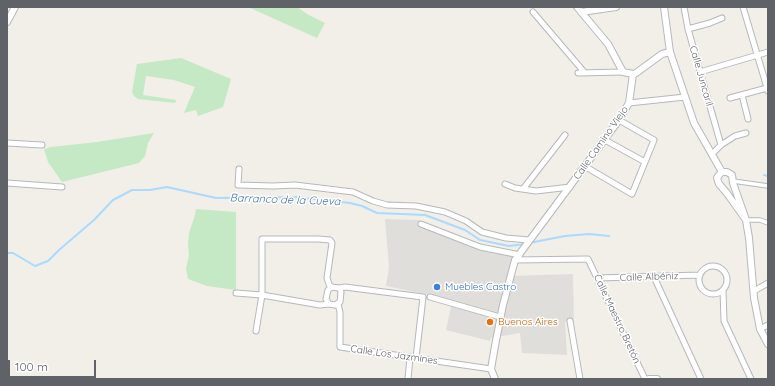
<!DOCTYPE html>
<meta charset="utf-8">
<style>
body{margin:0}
#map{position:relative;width:775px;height:386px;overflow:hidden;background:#f1efe8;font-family:Quicksand,sans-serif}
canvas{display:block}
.frame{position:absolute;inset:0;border:8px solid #5f6368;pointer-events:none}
.scale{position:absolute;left:8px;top:360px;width:88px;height:18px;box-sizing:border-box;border:2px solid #5f6368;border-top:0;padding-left:5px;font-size:12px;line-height:14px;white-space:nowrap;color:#5f6368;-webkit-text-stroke:3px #fff;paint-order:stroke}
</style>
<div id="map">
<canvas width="775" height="386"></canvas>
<div class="frame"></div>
<div class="scale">100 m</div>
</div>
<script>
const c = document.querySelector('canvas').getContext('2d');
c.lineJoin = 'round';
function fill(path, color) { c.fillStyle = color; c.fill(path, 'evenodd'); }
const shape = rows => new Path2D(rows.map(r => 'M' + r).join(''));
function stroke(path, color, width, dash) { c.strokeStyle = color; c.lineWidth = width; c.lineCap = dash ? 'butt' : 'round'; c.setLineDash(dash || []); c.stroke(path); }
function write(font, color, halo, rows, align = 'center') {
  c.font = font + ' Quicksand,sans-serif'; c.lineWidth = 3; c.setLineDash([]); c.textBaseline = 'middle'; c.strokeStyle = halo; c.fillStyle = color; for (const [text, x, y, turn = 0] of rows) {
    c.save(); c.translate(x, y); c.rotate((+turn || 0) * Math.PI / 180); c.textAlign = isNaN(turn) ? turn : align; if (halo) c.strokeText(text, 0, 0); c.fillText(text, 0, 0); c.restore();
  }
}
fill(shape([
 [385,219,419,220,485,248,516,255,508,276,573,274,574,321,565,322,567,355,522,353,520,333,491,338,490,341,446,330,452,302,425,294,386,286,389,267]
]), '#e0deda');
fill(shape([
 [248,7,297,7,307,14,325,23,317,38],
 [181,58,231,79,223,107,198,116,196,110,184,113,195,87,174,80,146,76,143,95,176,100,175,103,138,99,134,96,132,92,137,64],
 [154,133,148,143,145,156,139,163,62,182,48,162,44,149,51,147,97,142],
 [196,209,236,212,236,290,207,286,188,279,186,269,189,255,188,243,189,233,195,215]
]), '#c5e8c5');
stroke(shape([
 [764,175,768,176],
 [529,243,565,236,589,234,609,236],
 [7,253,13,253,35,266,48,261,59,250,94,220,113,200,132,190,150,190,167,187,216,198,296,197,350,203,362,206,377,213,425,215,465,230,480,240,509,246,525,244]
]), '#aadaff', 2);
const pedestrian = shape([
 [733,181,768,186],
 [746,220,760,220,768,223]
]);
const minor = shape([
 [684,7,688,29,721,145],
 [743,7,768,91],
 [533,12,585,73],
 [688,29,710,23,722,18],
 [700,72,768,52],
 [578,73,623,72],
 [742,95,748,119],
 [730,98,767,88],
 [629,103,685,97],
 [605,140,645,162],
 [7,143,42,145],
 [712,154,721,145,735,136,746,133],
 [586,167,632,194,654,140,619,120],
 [239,169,238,185,273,186,295,185,353,192,373,201,387,205,416,206,445,212,466,221,482,232,506,238,529,240],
 [7,183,62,187],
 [505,184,515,188,536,191,570,187],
 [523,189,565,135],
 [421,224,480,247,520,255],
 [515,260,588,259,645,379],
 '699 280a14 14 0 1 1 28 0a14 14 0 1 1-28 0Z',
 [654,277,701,379],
 [598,278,700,275],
 [332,287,339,288,341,292,340,302,335,305,329,304,326,299,328,290,332,287],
 [339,288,345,287,423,297,416,358],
 [723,290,724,321,751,379],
 [754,291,768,283],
 [236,293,262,295,320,305,329,304],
 [430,297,500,317],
 [338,304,340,312,340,347,491,369],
 [570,321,580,379],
 [760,329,768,325],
 [256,331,262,295,262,239,318,239,330,240,332,243,327,278,330,287],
 [408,379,410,357]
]);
const tertiary = shape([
 [577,7,608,44,623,72,633,74,636,73,662,54,670,52],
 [664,7,670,52,694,123,722,172],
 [581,12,616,7],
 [7,22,15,7],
 [746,220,726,192,719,184,717,178,719,175,722,172,727,172,732,175,733,183,746,220,749,238,754,298,760,329,768,344],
 [495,379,491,369,495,346,503,305,515,260,619,120,629,103,633,74],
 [649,379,657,379]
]);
stroke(pedestrian, '#b5b8bc', 5.5);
stroke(minor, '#b5b8bc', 7);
stroke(tertiary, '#b5b8bc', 8);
stroke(pedestrian, '#fff', 3.5);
stroke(minor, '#fff', 5);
stroke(tertiary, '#fff', 6);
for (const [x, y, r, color] of [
 [437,287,4,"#3f7fe0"],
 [490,322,4,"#e8710a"]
]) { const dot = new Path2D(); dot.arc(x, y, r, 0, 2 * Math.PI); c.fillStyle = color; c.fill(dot); stroke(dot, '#fff', 1.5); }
write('10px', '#5f6368', '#fff', [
 ["Calle Juncaril",701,76,74],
 ["Calle Camino Viejo",601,143,-55],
 ["Calle Albéniz",649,277,-2],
 ["Calle Maestro Bretón",617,319,65],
 ["Calle Los Jazmines",394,355,8]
]);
write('10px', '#366cbe', '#fff', [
 ["Muebles Castro",445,287]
], 'left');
write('10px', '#c56008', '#fff', [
 ["Buenos Aires",498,322]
], 'left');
write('italic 11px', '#4174aa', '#fff', [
 ["Barranco de la Cueva",285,200,2]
]);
</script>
